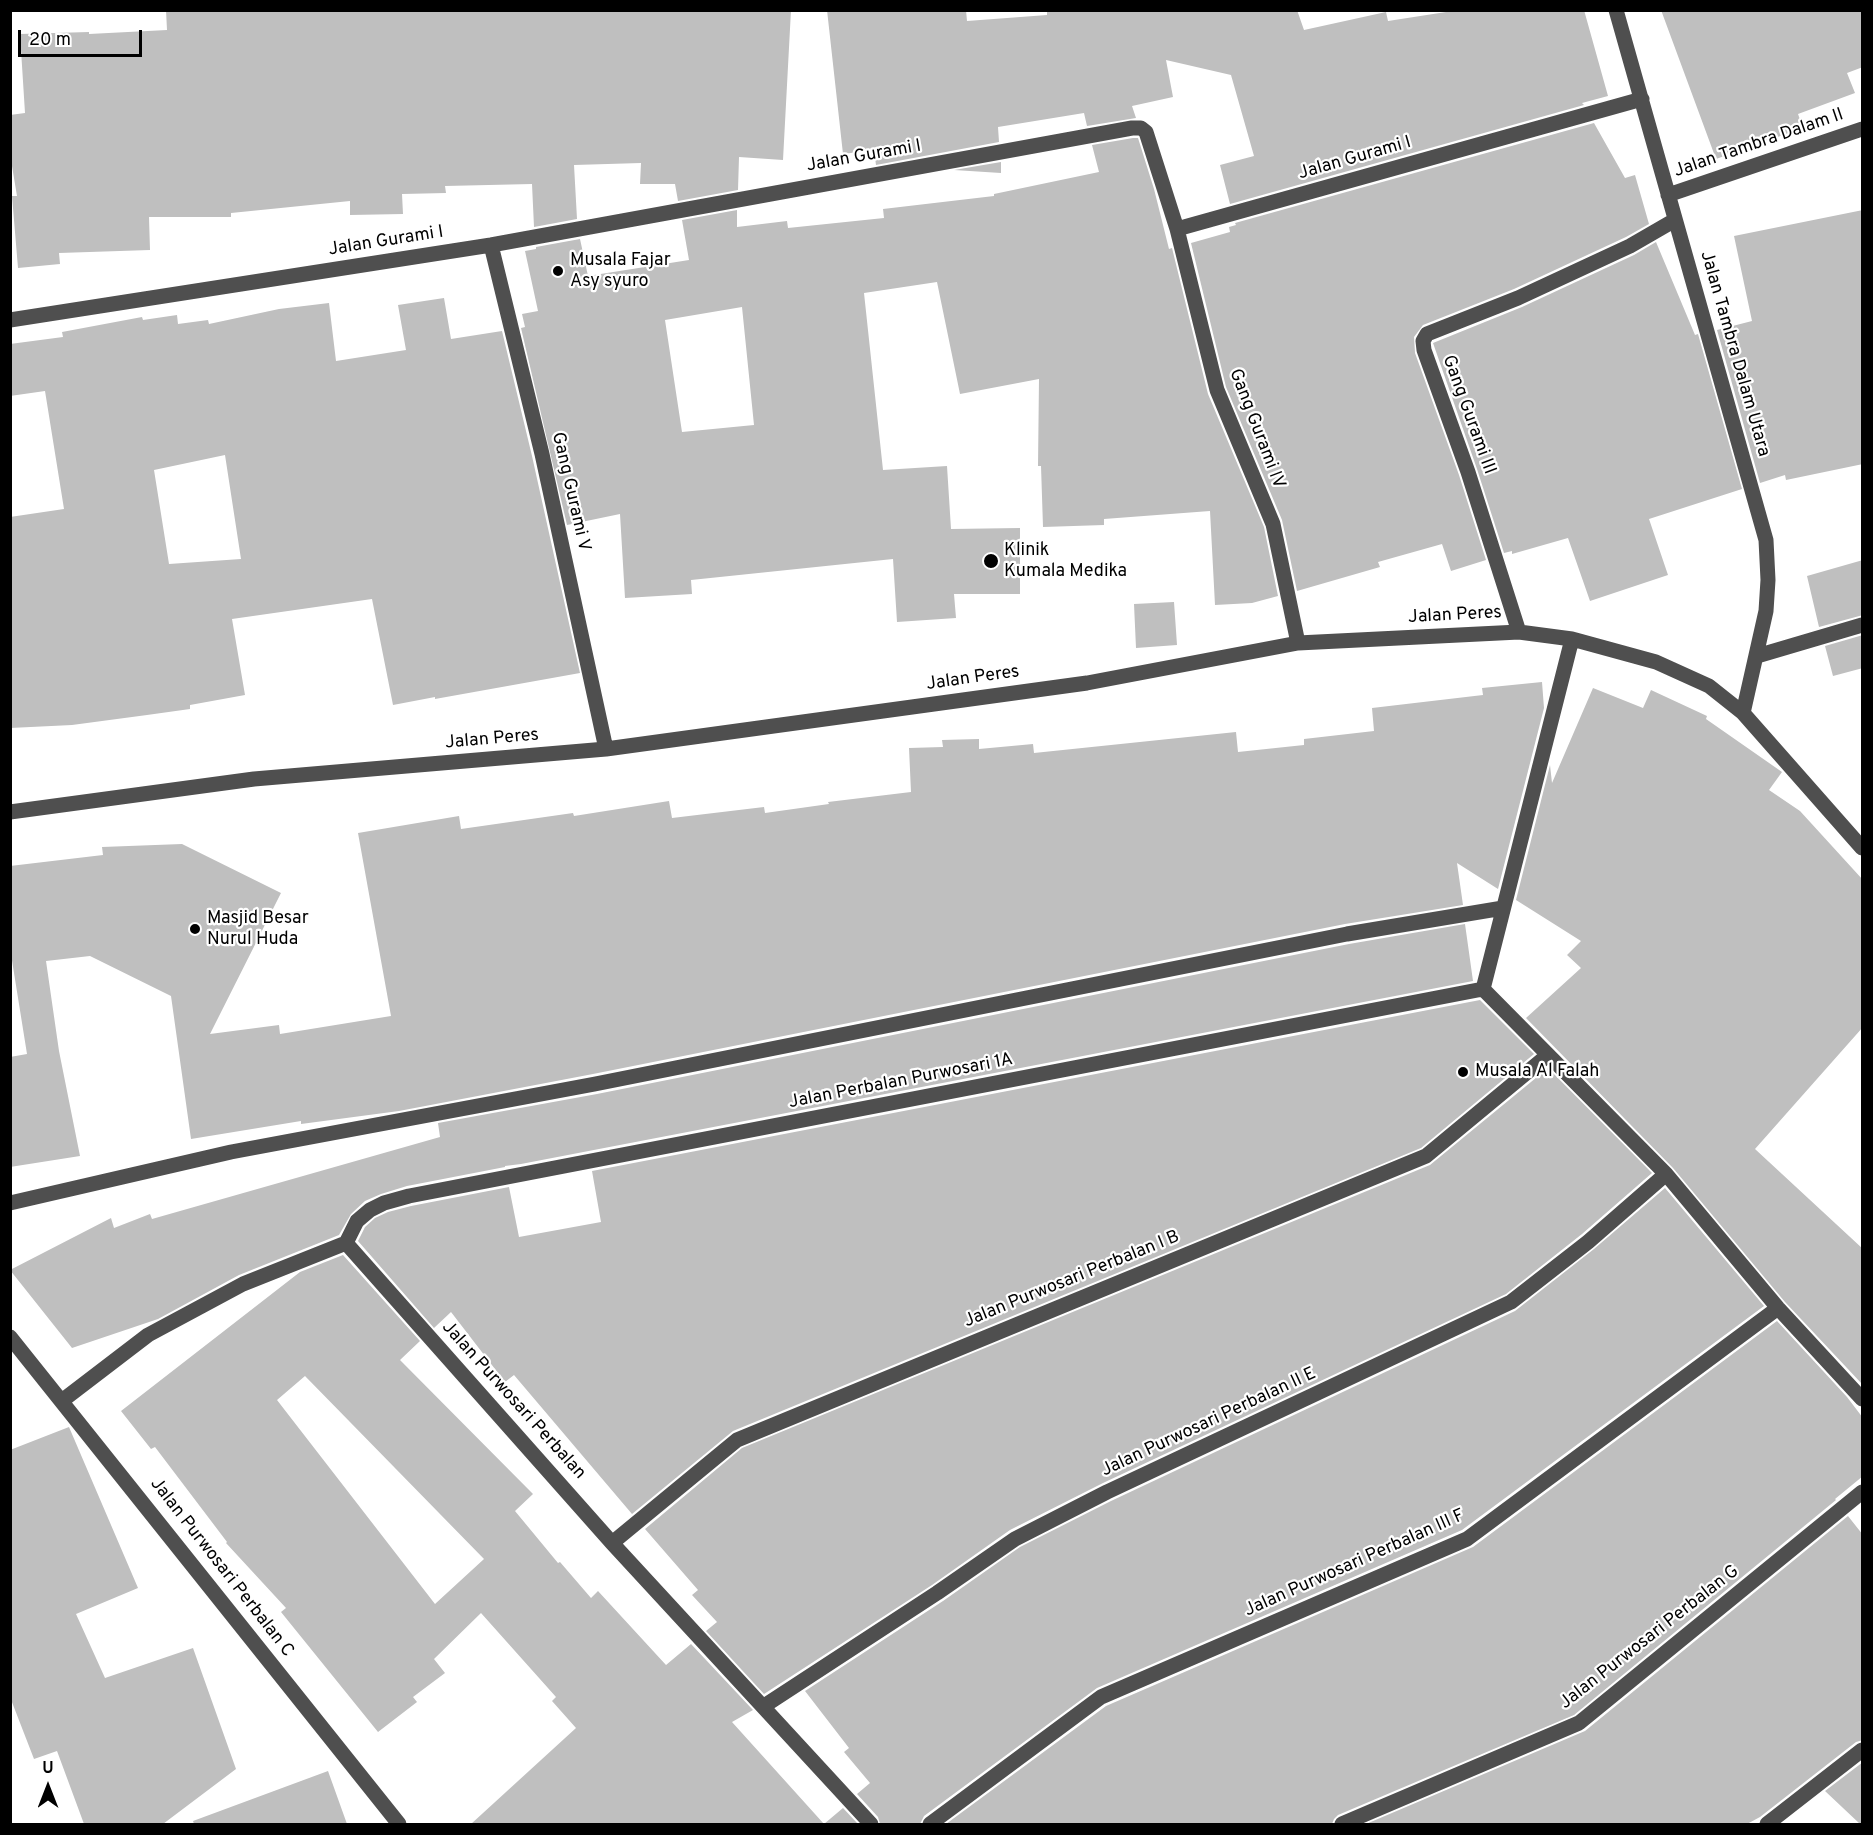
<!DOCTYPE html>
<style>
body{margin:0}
#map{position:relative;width:1873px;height:1835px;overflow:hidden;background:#fff;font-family:Overpass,sans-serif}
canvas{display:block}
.frame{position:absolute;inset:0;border:12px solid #000;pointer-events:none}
.north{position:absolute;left:18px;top:1757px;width:60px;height:60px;-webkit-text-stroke:4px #fff;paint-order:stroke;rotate:0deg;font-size:16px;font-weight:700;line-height:24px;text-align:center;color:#000}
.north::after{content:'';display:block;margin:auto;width:21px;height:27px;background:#000;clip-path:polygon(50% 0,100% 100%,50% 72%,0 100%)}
.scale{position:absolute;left:18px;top:30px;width:124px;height:27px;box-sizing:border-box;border:3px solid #000;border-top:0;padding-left:8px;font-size:18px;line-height:21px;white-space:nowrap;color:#000;-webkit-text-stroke:4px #fff;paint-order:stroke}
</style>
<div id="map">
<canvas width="1873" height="1835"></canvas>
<div class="frame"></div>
<div class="north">U</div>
<div class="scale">20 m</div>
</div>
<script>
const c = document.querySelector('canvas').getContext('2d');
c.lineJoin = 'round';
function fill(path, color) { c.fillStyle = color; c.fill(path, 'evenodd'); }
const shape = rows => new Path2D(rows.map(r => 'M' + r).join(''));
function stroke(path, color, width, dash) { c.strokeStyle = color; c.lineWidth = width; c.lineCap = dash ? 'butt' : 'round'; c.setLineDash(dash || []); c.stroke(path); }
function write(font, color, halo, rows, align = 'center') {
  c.font = font + ' Overpass,sans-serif'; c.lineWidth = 4.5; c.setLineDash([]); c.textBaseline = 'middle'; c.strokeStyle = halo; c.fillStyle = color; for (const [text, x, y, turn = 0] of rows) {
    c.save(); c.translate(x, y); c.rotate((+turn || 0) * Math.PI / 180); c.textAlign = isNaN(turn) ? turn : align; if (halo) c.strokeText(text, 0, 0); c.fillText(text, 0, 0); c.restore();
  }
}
fill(shape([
 [166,10,791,10,783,160,739,157,738,190,678,201,675,184,640,184,641,163,574,165,577,219,534,227,532,184,445,186,446,193,402,194,403,214,350,215,350,201,231,213,231,217,149,217,150,250,59,253,60,264,18,268,12,196,17,196,10,154,10,115,25,113,20,34,89,32,89,34,167,30],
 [827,10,966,10,967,21,1047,15,1047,10,1297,10,1304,30,1386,12,1388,21,1459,10,1584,10,1608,96,1582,103,1584,105,1230,204,1220,165,1254,156,1231,75,1166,60,1173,97,1132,106,1136,118,1087,126,1084,113,998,127,999,142,876,165,874,150,843,154],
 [1661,10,1863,10,1863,67,1847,73,1855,93,1798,114,1803,128,1716,159],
 [1594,123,1625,178,1635,175,1649,224,1626,237,1514,289,1423,325,1414,337,1415,353,1459,475,1486,560,1451,571,1442,544,1378,562,1380,567,1297,591,1282,520,1226,387,1191,243,1230,232,1229,227,1236,225,1235,223],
 [1133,138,1138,138,1154,189,1169,249,1172,248,1208,394,1264,527,1278,596,1252,603,1215,605,1210,511,1104,519,1104,525,1043,527,1041,466,1038,466,1039,379,960,394,937,282,864,293,883,470,947,466,951,529,1020,528,1020,594,954,594,956,618,897,622,893,559,691,580,692,594,625,598,620,514,567,525,521,328,525,327,522,314,538,311,525,251,536,249,536,247,580,239,588,276,689,260,682,220,737,210,737,227,787,221,788,228,884,218,883,209,994,196,994,194,1099,172,1092,145],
 [742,307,754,425,682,432,665,320],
 [1001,162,1001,173,954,170],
 [1863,210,1863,464,1786,480,1785,475,1760,483,1717,330,1752,321,1734,236],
 [1656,242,1695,335,1698,334,1742,489,1649,519,1668,575,1590,601,1568,538,1512,554,1512,551,1504,553,1477,469,1433,343,1522,307,1634,255],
 [444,298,451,339,502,331,532,456,580,673,435,699,435,697,393,705,372,599,232,619,245,695,190,705,190,709,147,715,72,725,10,728,10,517,64,509,45,391,10,396,10,344,63,337,62,332,142,317,143,320,177,315,178,324,208,320,209,324,279,309,329,303,336,361,406,350,398,305],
 [225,455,241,559,169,564,154,470],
 [1863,560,1863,615,1819,627,1807,576],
 [1174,602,1177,645,1136,648,1134,604],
 [1863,635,1863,668,1833,676,1825,646],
 [1542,682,1544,708,1498,889,1457,863,1463,905,1345,924,593,1074,399,1111,301,1124,301,1121,191,1139,171,996,90,956,46,961,59,1051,80,1156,10,1167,10,1057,27,1054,10,948,10,866,103,855,102,847,182,844,281,893,210,1034,279,1025,280,1034,391,1016,358,833,459,816,461,829,573,813,574,816,669,801,672,818,764,807,765,813,829,804,828,802,911,792,909,748,943,747,942,740,979,739,979,749,1033,744,1034,753,1236,732,1238,752,1304,745,1304,739,1374,731,1372,708,1483,695,1482,688],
 [1593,688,1643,708,1651,690,1707,716,1706,719,1782,772,1769,790,1800,811,1863,880,1863,1027,1755,1149,1863,1249,1862,1384,1785,1302,1673,1168,1526,1018,1581,968,1567,955,1581,941,1516,900,1550,765,1552,783],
 [1465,924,1473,981,521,1164,505,1166,505,1167,407,1186,381,1194,365,1201,351,1214,339,1235,239,1275,158,1319,72,1348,10,1270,111,1218,114,1228,150,1214,152,1219,440,1137,438,1123,597,1094,1349,944],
 [1480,1000,1534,1054,1421,1148,733,1431,632,1514,514,1375,505,1382,451,1312,434,1328,358,1241,365,1227,375,1218,388,1212,411,1206,509,1187,519,1237,601,1222,592,1171],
 [1548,1068,1652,1173,1582,1234,1506,1294,1103,1483,1010,1530,932,1585,764,1694,706,1631,717,1622,692,1595,698,1590,645,1529,742,1448,1430,1165],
 [1665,1188,1764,1306,1462,1530,1097,1688,924,1816,920,1824,880,1824,878,1817,857,1794,870,1783,844,1752,849,1748,805,1691,943,1601,1020,1547,1111,1501,1515,1311,1594,1249],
 [343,1255,420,1341,400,1360,533,1494,515,1511,558,1563,560,1562,591,1598,598,1591,666,1665,691,1644,753,1710,732,1722,824,1824,471,1824,576,1728,552,1701,556,1697,481,1613,434,1659,445,1673,413,1697,417,1702,378,1732,281,1612,286,1608,226,1543,227,1542,155,1447,151,1449,121,1411,300,1272],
 [305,1376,484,1559,435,1604,277,1400],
 [1777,1321,1847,1397,1863,1418,1863,1476,1835,1499,1836,1500,1574,1715,1338,1815,1334,1819,1332,1824,946,1824,1106,1706,1473,1547],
 [69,1427,138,1588,76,1614,105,1678,193,1648,236,1769,163,1824,84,1824,57,1751,34,1759,10,1697,10,1450],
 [1848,1516,1863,1535,1863,1740,1856,1742,1760,1817,1747,1824,1366,1824,1585,1731],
 [1863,1762,1863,1824,1860,1824,1825,1791],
 [328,1771,347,1824,194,1824,193,1821],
 [843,1808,858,1824,824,1824]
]), '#bfbfbf');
stroke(shape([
 [1616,10,1766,540,1768,580,1766,611,1743,713],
 [1668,195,1862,129],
 [1177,229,1217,390,1273,524,1298,643],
 [491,245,542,454,606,749],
 [10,320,491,245,1132,128,1141,128,1146,132,1177,229,1642,99],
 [1519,632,1468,472,1424,350,1423,341,1427,334,1518,298,1630,246,1675,220],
 [1757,656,1862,625],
 [10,812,254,779,606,749,1087,683,1298,643,1519,632,1572,639,1656,662,1709,686,1743,713,1862,848],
 [1483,989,1666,1174,1778,1308,1862,1399],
 [1483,989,1572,639],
 [10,1203,231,1152,595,1084,1347,934,1503,908],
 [346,1243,357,1221,370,1210,384,1203,409,1196,1483,989],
 [346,1243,612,1543,871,1824],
 [10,1337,399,1824],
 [63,1400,148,1335,243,1284,346,1243],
 [612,1543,737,1440,1426,1156,1548,1055],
 [764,1706,937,1593,1015,1539,1107,1492,1511,1302,1588,1242,1666,1174],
 [930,1824,1101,1697,1467,1539,1778,1308],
 [1342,1824,1579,1723,1862,1492],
 [1767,1824,1862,1750]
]), '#4f4f4f', 15);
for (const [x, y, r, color] of [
 [558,271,6,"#000"],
 [991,561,8,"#000"],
 [195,929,6,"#000"],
 [1463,1072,6,"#000"]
]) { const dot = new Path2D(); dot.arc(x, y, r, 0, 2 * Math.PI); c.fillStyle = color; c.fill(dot); stroke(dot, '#fff', 2); }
write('18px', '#000', '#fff', [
 ["Jalan Tambra Dalam II",1759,144,-19],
 ["Jalan Gurami I",864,157,-10],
 ["Jalan Gurami I",1355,159,-16],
 ["Jalan Gurami I",386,242,-9],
 ["Jalan Tambra Dalam Utara",1734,354,74],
 ["Gang Gurami III",1468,415,70],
 ["Gang Gurami IV",1256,429,69],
 ["Gang Gurami V",570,492,77],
 ["Jalan Peres",1455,616,-3],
 ["Jalan Peres",973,679,-8],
 ["Jalan Peres",492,740,-5],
 ["Jalan Perbalan Purwosari 1A",901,1082,-11],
 ["Jalan Purwosari Perbalan I B",1072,1280,-22],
 ["Jalan Purwosari Perbalan",513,1401,48],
 ["Jalan Purwosari Perbalan II E",1209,1423,-25],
 ["Jalan Purwosari Perbalan III F",1355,1564,-24],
 ["Jalan Purwosari Perbalan C",221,1568,52],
 ["Jalan Purwosari Perbalan G",1650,1638,-38]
]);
write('18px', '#000', '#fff', [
 ["Musala Fajar",570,261],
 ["Asy syuro",570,282],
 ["Klinik",1004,551],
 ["Kumala Medika",1004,572],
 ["Masjid Besar",207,919],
 ["Nurul Huda",207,940],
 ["Musala Al Falah",1475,1072]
], 'left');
</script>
